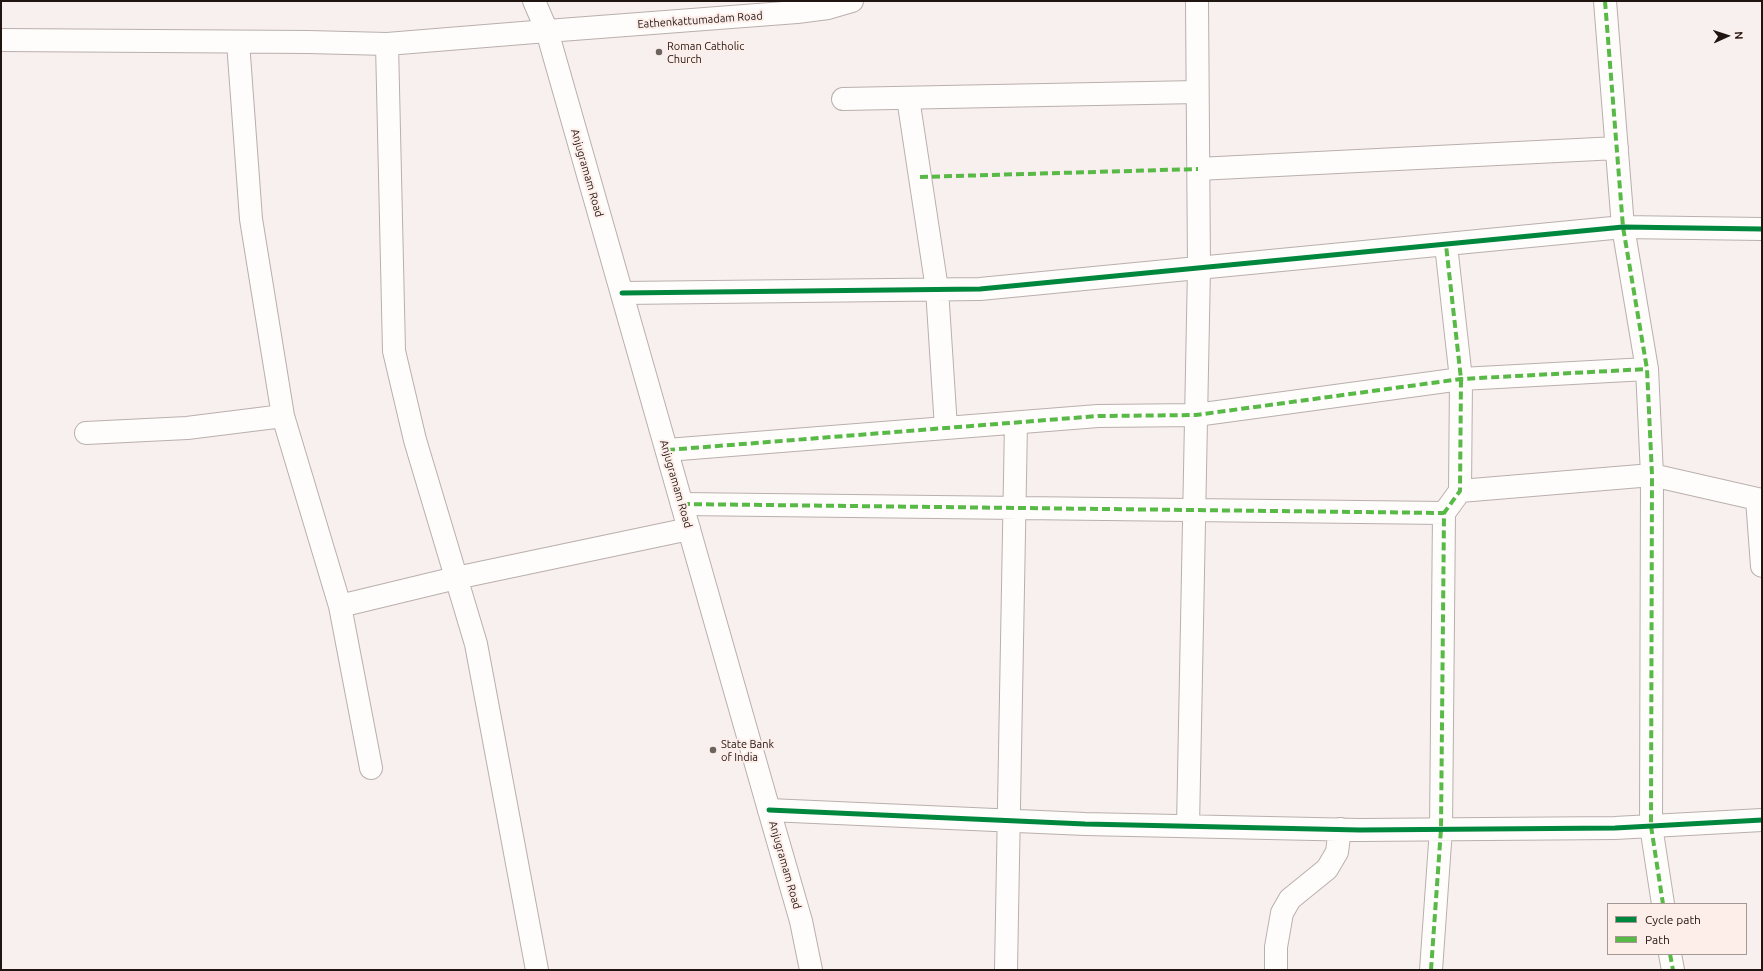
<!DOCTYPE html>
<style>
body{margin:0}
#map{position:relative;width:1763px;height:971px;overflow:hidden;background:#f8f0ee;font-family:Ubuntu,sans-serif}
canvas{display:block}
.frame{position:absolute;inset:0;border:2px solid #211511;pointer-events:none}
.legend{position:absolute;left:1607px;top:903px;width:140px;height:52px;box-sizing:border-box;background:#fdeee9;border:1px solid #a59793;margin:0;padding:5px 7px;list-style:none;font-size:12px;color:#211511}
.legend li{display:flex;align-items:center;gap:8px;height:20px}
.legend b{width:20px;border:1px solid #a59793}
.north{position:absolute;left:1707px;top:16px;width:40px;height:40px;-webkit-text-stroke:3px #fdeee9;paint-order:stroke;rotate:87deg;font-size:11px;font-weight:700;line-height:16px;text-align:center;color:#211511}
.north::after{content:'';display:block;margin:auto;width:14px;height:18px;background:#211511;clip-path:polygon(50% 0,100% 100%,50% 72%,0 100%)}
</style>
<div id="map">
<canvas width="1763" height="971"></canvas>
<div class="frame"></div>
<ul class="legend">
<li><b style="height:5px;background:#00873e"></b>Cycle path</li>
<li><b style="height:5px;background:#58b947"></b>Path</li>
</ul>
<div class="north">N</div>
</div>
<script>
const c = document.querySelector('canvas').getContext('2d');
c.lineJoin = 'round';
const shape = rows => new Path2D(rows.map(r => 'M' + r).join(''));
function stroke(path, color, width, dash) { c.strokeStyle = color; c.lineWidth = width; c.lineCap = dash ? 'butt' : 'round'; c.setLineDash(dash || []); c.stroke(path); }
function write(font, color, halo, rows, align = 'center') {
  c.font = font + ' Ubuntu,sans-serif'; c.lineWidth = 4; c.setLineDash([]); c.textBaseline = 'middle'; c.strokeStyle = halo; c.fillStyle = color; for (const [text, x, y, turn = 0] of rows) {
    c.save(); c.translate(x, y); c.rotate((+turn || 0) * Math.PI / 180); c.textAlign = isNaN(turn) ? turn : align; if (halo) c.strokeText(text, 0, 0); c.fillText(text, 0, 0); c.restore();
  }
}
const minor = shape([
 [1605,1,1623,227,1647,369,1652,475,1651,826,1663,904],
 [1,40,308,42,387,44,547,31],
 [238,42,251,219,283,416,340,606,371,768],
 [387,44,394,351,415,440,476,644,537,970],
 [908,98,937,289,946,428],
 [843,99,1197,92],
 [1198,169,1617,148],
 [622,293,980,289,1623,227,1762,229],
 [86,433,187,428,283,416],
 [667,450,1098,416,1196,415,1461,379,1647,369],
 [1460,491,1652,475,1762,500],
 [1757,499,1762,566],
 [682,504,1444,513],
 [340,606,456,578,689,529],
 [769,810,1085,824,1360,830,1615,828,1762,820],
 [1188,826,1199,268,1197,1],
 [1670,954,1673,970],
 [1006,970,1016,423],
 [1276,970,1276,947,1282,913,1290,899,1327,869,1337,852,1340,829],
 [1431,970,1441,829,1444,513,1460,491,1461,379,1446,245]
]);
const secondary = shape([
 [534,1,547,31,769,810,801,921,811,970],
 [547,31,797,12,828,8,852,1]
]);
stroke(minor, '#b9afac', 24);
stroke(secondary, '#b9afac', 24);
stroke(minor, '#fefdfc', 22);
stroke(secondary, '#fefdfc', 22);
stroke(shape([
 [1605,1,1623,227,1647,369,1652,475,1651,826,1663,904],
 [920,177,1198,169],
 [667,450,1098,416,1196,415,1461,379,1647,369],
 [682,504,1444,513],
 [1670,954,1673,970],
 [1431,970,1441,829,1444,513,1460,491,1461,379,1446,245]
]), '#58b947', 4, [8, 4]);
stroke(shape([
 [622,293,980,289,1623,227,1762,229],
 [769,810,1085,824,1360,830,1615,828,1762,820]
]), '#00873e', 5);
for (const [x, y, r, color] of [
 [659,52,4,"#6c625e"],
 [713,750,4,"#6c625e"]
]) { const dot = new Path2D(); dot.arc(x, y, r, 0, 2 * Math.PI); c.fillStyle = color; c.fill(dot); stroke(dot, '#fdeee9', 1.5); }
write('11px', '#211511', '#fdeee9', [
 ["Eathenkattumadam Road",700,20,-4],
 ["Anjugramam Road",587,173,74],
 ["Anjugramam Road",676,484,74],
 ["Anjugramam Road",785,865,74]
]);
write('11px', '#211511', '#fdeee9', [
 ["Roman Catholic",667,46],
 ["Church",667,59],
 ["State Bank",721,744],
 ["of India",721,757]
], 'left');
</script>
